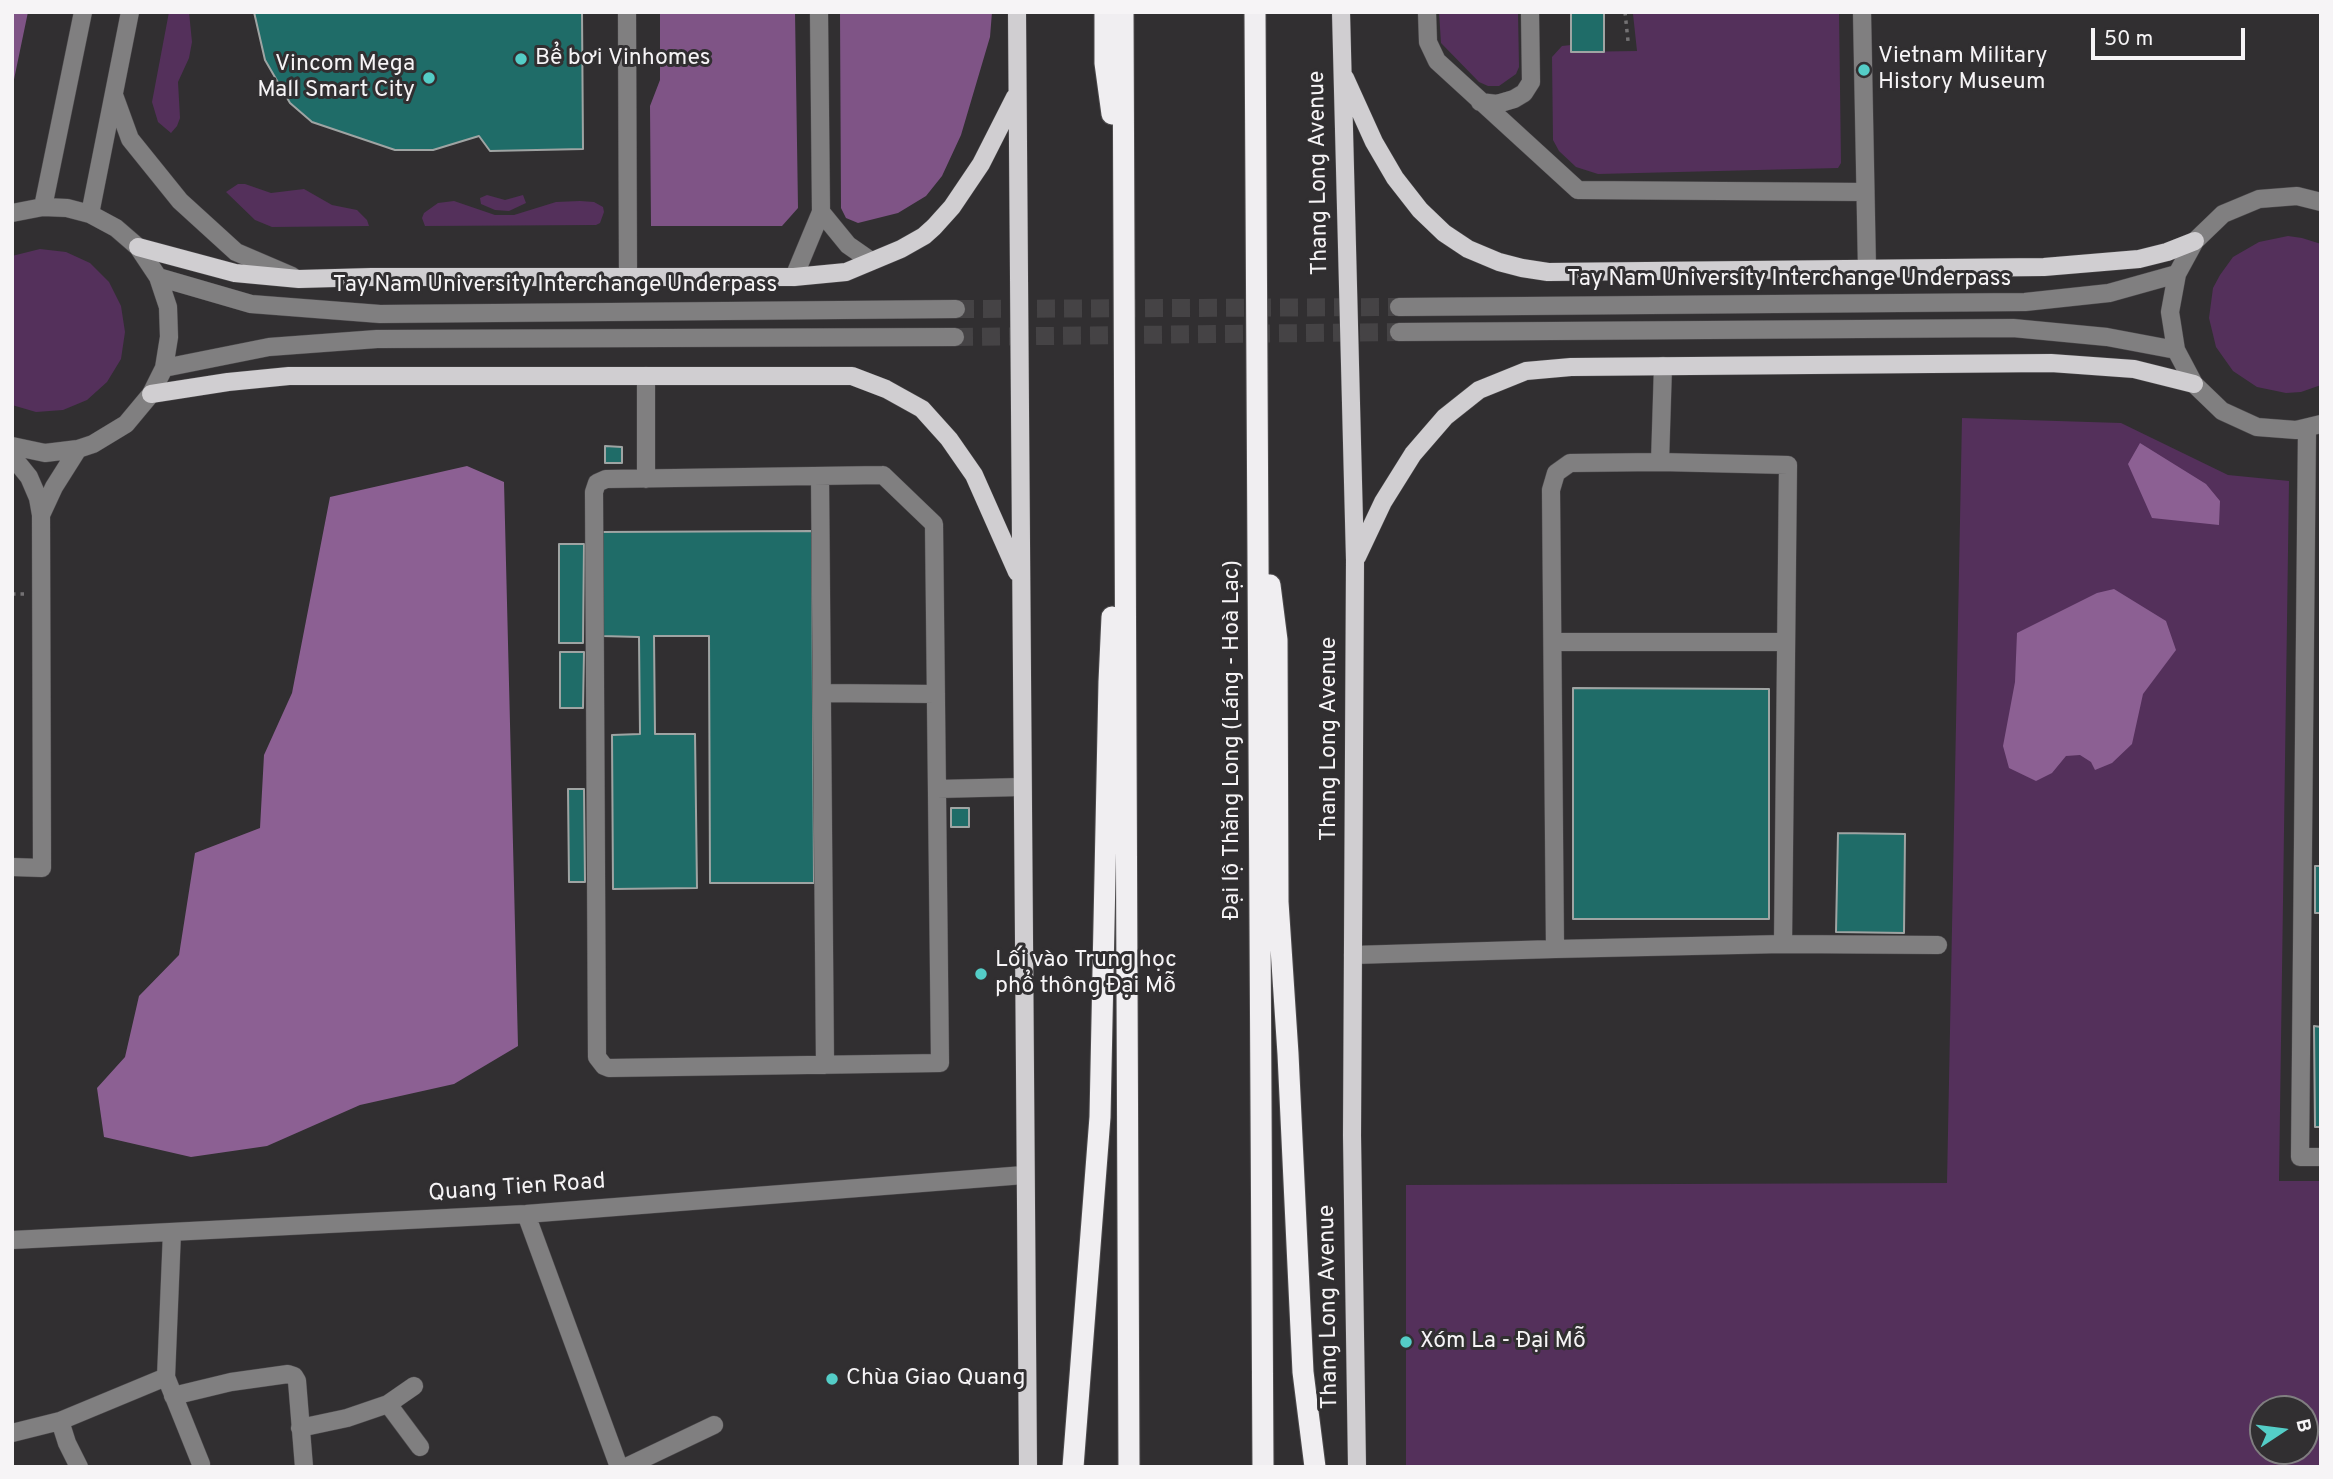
<!DOCTYPE html>
<meta charset="utf-8">
<style>
body{margin:0}
#map{position:relative;width:2333px;height:1479px;overflow:hidden;background:#312f31;font-family:Overpass,sans-serif}
canvas{display:block}
.frame{position:absolute;inset:0;border:14px solid #f6f4f6;pointer-events:none}
.north{position:absolute;left:2249px;top:1395px;width:70px;height:70px;box-sizing:border-box;background:#312f31;border:2px solid #807e80;border-radius:50%;rotate:77deg;font-size:19px;font-weight:700;line-height:28px;text-align:center;color:#f6f4f6}
.north::after{content:'';display:block;margin:auto;width:24px;height:32px;background:#54cdc7;clip-path:polygon(50% 0,100% 100%,50% 72%,0 100%)}
.scale{position:absolute;left:2091px;top:28px;width:154px;height:32px;box-sizing:border-box;border:4px solid #f6f4f6;border-top:0;padding-left:9px;font-size:21px;line-height:24px;white-space:nowrap;color:#f6f4f6;-webkit-text-stroke:5px #312f31;paint-order:stroke}
</style>
<div id="map">
<canvas width="2333" height="1479"></canvas>
<div class="frame"></div>
<div class="north">B</div>
<div class="scale">50 m</div>
</div>
<script>
const c = document.querySelector('canvas').getContext('2d');
c.lineJoin = 'round';
function fill(path, color) { c.fillStyle = color; c.fill(path, 'evenodd'); }
const shape = rows => new Path2D(rows.map(r => 'M' + r).join(''));
function stroke(path, color, width, dash) { c.strokeStyle = color; c.lineWidth = width; c.lineCap = dash ? 'butt' : 'round'; c.setLineDash(dash || []); c.stroke(path); }
function write(font, color, halo, rows, align = 'center') {
  c.font = font + ' Overpass,sans-serif'; c.lineWidth = 6; c.setLineDash([]); c.textBaseline = 'middle'; c.strokeStyle = halo; c.fillStyle = color; for (const [text, x, y, turn = 0] of rows) {
    c.save(); c.translate(x, y); c.rotate((+turn || 0) * Math.PI / 180); c.textAlign = isNaN(turn) ? turn : align; if (halo) c.strokeText(text, 0, 0); c.fillText(text, 0, 0); c.restore();
  }
}
fill(shape([
 [169,12,189,12,192,42,189,58,178,82,180,118,177,126,171,133,158,122,152,102],
 [1439,12,1518,12,1519,67,1516,74,1499,86,1488,86,1479,82,1441,43],
 [1641,12,1839,12,1841,163,1838,168,1598,174,1576,167,1559,151,1553,140,1552,57,1562,46,1571,45,1571,52,1637,51,1633,14],
 [238,184,245,184,271,193,304,189,332,205,357,210,367,220,369,226,272,227,255,220,226,192],
 [487,195,505,200,523,195,526,203,509,211,495,210,481,204,480,198],
 [454,201,495,215,514,215,556,202,580,201,594,202,603,207,604,212,600,223,596,225,425,226,422,218,424,213,438,203],
 [2288,236,2302,238,2321,244,2321,385,2301,392,2286,393,2257,387,2233,371,2216,347,2209,318,2213,288,2220,275,2233,257,2259,242],
 [40,249,66,252,90,263,109,282,121,306,125,332,121,359,107,382,87,400,63,410,36,412,12,405,12,256],
 [1962,418,2121,423,2228,475,2289,481,2279,1181,2321,1181,2321,1467,1406,1467,1406,1185,1947,1183],
 [2263,1409,2305,1409,2305,1451,2263,1451]
]), '#54305b');
fill(shape([
 [12,12,28,12,12,89],
 [660,12,795,12,798,208,782,226,651,226,650,106,660,80],
 [840,12,992,12,990,37,961,135,942,176,926,196,898,213,858,223,846,218,841,208]
]), '#7f5486');
fill(shape([
 [2140,443,2206,484,2220,501,2219,525,2152,518,2128,464],
 [467,466,504,482,518,1046,454,1084,360,1105,267,1146,191,1157,104,1137,97,1088,125,1057,139,996,179,955,195,853,260,828,264,755,292,693,330,497],
 [2114,589,2166,621,2176,650,2143,694,2132,744,2112,763,2095,770,2091,762,2080,755,2066,756,2052,773,2036,781,2009,768,2003,746,2015,682,2017,633,2097,593]
]), '#8c6093');
const building = shape([
 [254,12,582,12,583,149,490,151,479,136,433,150,395,150,312,122,290,103,265,60,254,12],
 [1571,12,1604,12,1604,52,1571,52,1571,12],
 [605,446,622,447,622,463,605,463,605,446],
 [812,531,814,883,710,883,709,636,654,636,655,734,695,734,697,888,613,889,612,735,640,734,639,637,602,636,602,532,812,531],
 [559,544,584,544,583,643,559,643,559,544],
 [560,652,584,652,583,708,560,708,560,652],
 [1573,688,1769,689,1769,919,1573,919,1573,688],
 [568,789,584,789,585,882,569,882,568,789],
 [951,808,969,808,969,827,951,827,951,808],
 [1838,833,1905,834,1904,933,1836,932,1838,833],
 [2315,866,2321,866,2321,913,2315,913,2315,866],
 [2314,1026,2321,1027,2321,1127,2315,1127,2314,1026]
]);
fill(building, '#1f6c68');
stroke(building, '#9fa4a3', 2);
stroke(shape([
 [956,309,1399,307],
 [955,337,1399,332]
]), '#454345', 18, [18, 9]);
const minor = shape([
 [627,12,628,276],
 [1427,12,1428,42,1437,61,1578,190,1865,192],
 [1862,12,1867,269],
 [114,95,130,139,180,201,236,252,292,276],
 [1480,102,1497,104,1514,99,1524,93,1531,82,1530,12],
 [2321,202,2297,196,2259,199,2223,214,2195,241,2177,274,2170,312,2176,350,2194,384,2222,411,2257,427,2296,430,2321,424],
 [43,207,83,12],
 [821,212,848,245,871,261],
 [12,213,43,207,67,208,90,214,116,228,138,247,158,277,168,307,169,337,164,368,151,394,126,424,93,444,78,449,45,453,12,446],
 [90,214,130,12],
 [158,277,251,304,380,314,956,309],
 [794,277,821,212,819,12],
 [1399,307,2025,302,2109,293,2177,274],
 [1399,332,2013,328,2107,337,2176,350],
 [164,368,269,347,377,339,955,337],
 [646,376,646,479],
 [2307,428,2300,1157,2321,1157],
 [12,456,29,477,38,498,41,515,42,868,12,867],
 [883,475,934,524,940,1063,609,1068,604,1066,597,1057,594,492,597,483,606,479,883,475],
 [820,476,825,1065],
 [41,515,54,487,78,449],
 [1553,642,1786,642],
 [822,693,936,694],
 [937,789,1022,787],
 [1783,944,1938,945],
 [1555,949,1783,944,1788,465,1660,462],
 [1353,955,1555,949,1551,490,1556,473,1570,463,1660,462,1663,366],
 [526,1214,619,1467],
 [172,1232,166,1377,201,1464],
 [12,1240,526,1214,1024,1175],
 [173,1396,231,1382,288,1374,294,1376,297,1381,304,1467],
 [388,1404,414,1386],
 [60,1421,67,1443,79,1467],
 [300,1428,347,1418,388,1404,420,1447],
 [12,1433,60,1421,166,1377],
 [626,1467,714,1425]
]);
const major = shape([
 [1017,12,1028,1467],
 [1341,12,1355,560,1352,1135,1357,1467],
 [1345,78,1374,142,1395,178,1420,210,1444,233,1468,249,1499,262,1522,268,1548,272,2044,267,2139,259,2167,252,2195,241],
 [138,247,235,273,299,279,372,277,794,277,846,272,901,249,924,236,934,227,952,207,981,164,1015,97],
 [151,394,228,382,289,376,852,376,886,389,922,409,949,439,974,475,1017,572],
 [1357,557,1383,502,1413,454,1445,417,1479,390,1526,371,1571,367,2051,363,2134,369,2194,384]
]);
const highway = shape([
 [1105,12,1105,63,1112,114],
 [1123,12,1129,1467],
 [1255,12,1263,1467],
 [1270,585,1277,640,1278,902,1288,1054,1303,1372,1315,1467],
 [1073,1467,1100,1117,1109,682,1112,617]
]);
stroke(minor, '#4d4b4d', 19);
stroke(major, '#4d4b4d', 19);
stroke(highway, '#4d4b4d', 23);
stroke(shape([
 [1625,12,1628,41],
 [12,594,24,594]
]), '#747274', 3.5, [3.5, 5]);
stroke(minor, '#807f80', 18);
stroke(major, '#d0ced1', 18);
stroke(highway, '#f0eef1', 21);
for (const [x, y, r, color] of [
 [521,59,7,"#54cdc7"],
 [1864,70,7,"#54cdc7"],
 [429,78,7,"#54cdc7"],
 [981,974,7,"#54cdc7"],
 [1406,1342,7,"#54cdc7"],
 [832,1379,7,"#54cdc7"]
]) { const dot = new Path2D(); dot.arc(x, y, r, 0, 2 * Math.PI); c.fillStyle = color; c.fill(dot); stroke(dot, '#312f31', 2.5); }
write('23px', '#f6f4f6', '#312f31', [
 ["Vietnam Military",1878,57],
 ["History Museum",1878,83],
 ["Bể bơi Vinhomes",535,59],
 ["Vincom Mega",415,65,"right"],
 ["Mall Smart City",415,91,"right"],
 ["Lối vào Trung học",995,961],
 ["phổ thông Đại Mỗ",995,987],
 ["Xóm La - Đại Mỗ",1420,1342],
 ["Chùa Giao Quang",846,1379]
], 'left');
write('23px', '#f6f4f6', '#312f31', [
 ["Thang Long Avenue",1320,173,-91],
 ["Tay Nam University Interchange Underpass",1789,280],
 ["Tay Nam University Interchange Underpass",555,286],
 ["Thang Long Avenue",1330,739,-90],
 ["Đại lộ Thăng Long (Láng - Hoà Lạc)",1233,740,-90],
 ["Quang Tien Road",517,1189,-4],
 ["Thang Long Avenue",1330,1307,-91]
]);
</script>
